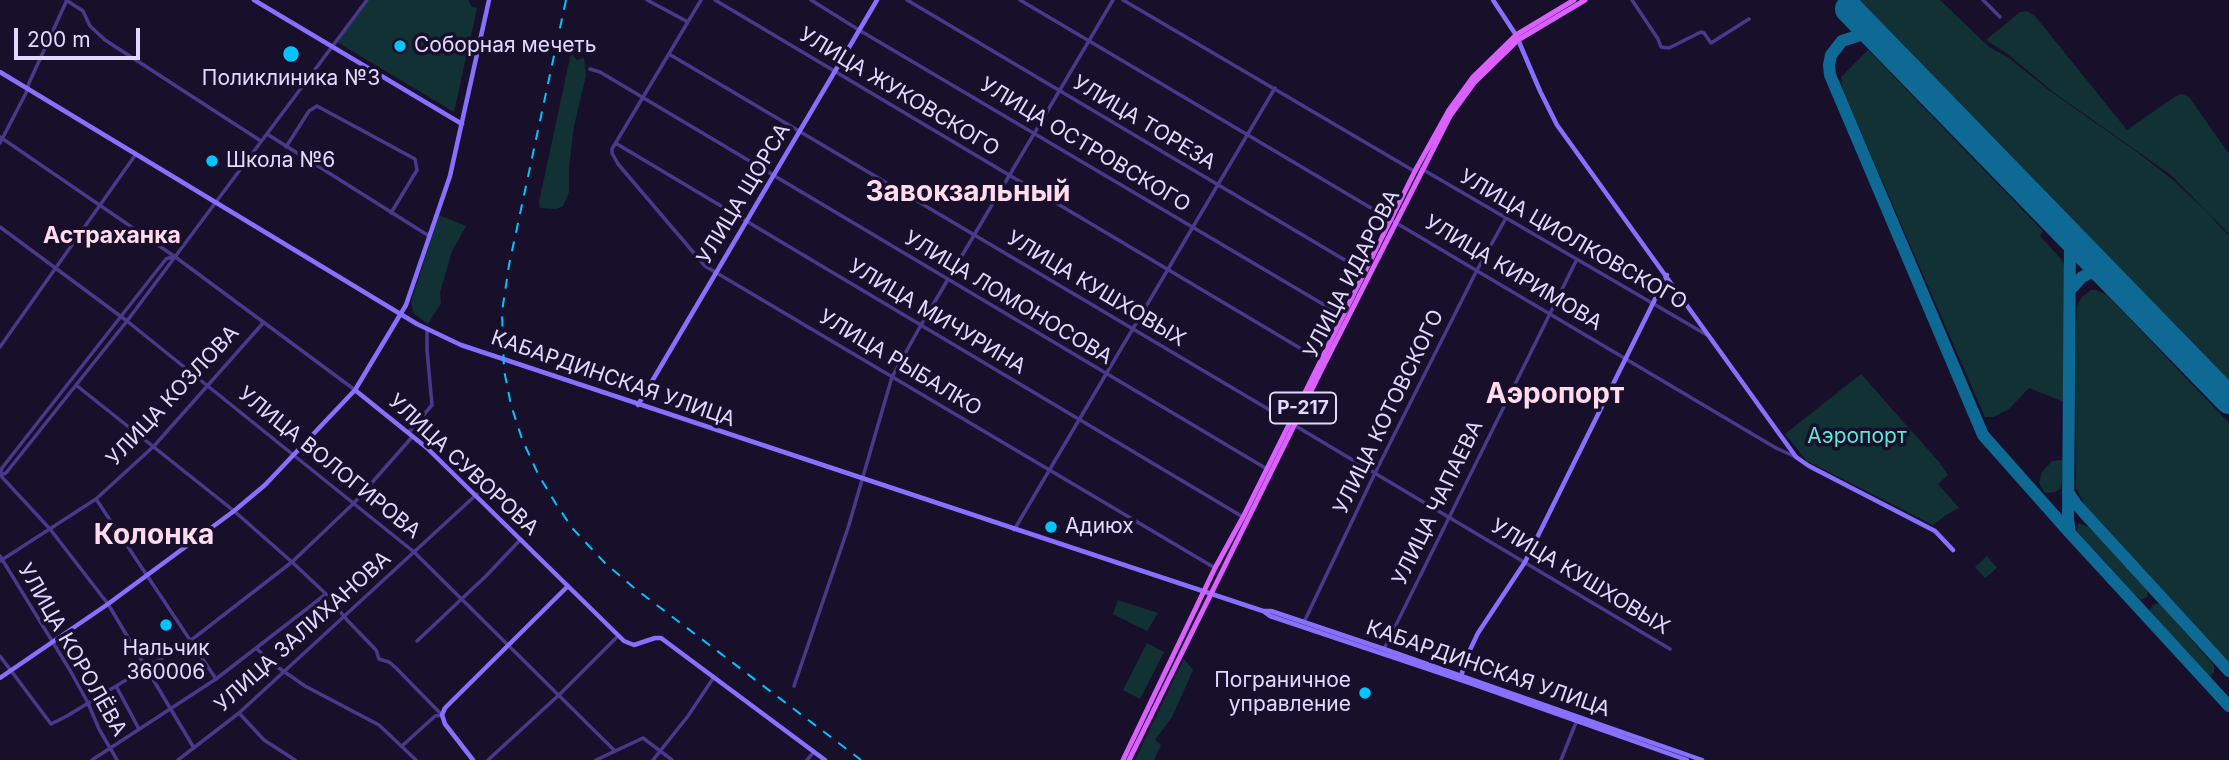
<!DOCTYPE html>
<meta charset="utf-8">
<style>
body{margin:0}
#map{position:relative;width:2229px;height:760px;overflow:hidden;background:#18102a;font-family:Inter,sans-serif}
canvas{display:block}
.scale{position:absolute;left:14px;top:28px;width:126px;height:32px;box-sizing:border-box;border:4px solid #e3d9ff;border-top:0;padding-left:9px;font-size:21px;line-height:24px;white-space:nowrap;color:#e3d9ff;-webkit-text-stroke:5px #18102a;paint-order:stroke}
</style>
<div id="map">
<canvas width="2229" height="760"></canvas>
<div class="scale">200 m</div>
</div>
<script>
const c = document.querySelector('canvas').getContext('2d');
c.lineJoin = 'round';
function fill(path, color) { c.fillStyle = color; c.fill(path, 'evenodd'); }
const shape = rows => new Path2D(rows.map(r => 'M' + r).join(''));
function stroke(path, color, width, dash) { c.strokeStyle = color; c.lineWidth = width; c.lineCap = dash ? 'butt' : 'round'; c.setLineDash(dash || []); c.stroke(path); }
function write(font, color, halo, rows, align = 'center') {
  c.font = font + ' Inter,sans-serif'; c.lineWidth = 7; c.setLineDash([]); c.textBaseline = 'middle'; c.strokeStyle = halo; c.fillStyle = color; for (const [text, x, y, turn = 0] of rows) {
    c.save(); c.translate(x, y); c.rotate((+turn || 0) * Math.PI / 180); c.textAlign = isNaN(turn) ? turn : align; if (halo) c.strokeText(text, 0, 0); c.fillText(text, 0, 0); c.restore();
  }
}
fill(shape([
 [369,0,468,0,472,7,477,8,454,112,337,42],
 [1860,0,1940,0,1989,47,2009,58,2050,91,2137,152,2173,180,2205,210,2229,236,2229,380],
 [2027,11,2035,16,2127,130,2176,96,2182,94,2189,97,2229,154,2229,234,2171,175,2053,92,2009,55,1986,40,2020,12],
 [1868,50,2043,231,2040,236,2062,260,2065,269,2064,402,2029,388,2009,409,1993,417,1985,417,1842,88,1841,77],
 [571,53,577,60,584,58,586,76,574,126,569,167,569,192,563,206,556,209,540,208,539,202],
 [439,215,466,226,452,251,440,292,441,303,428,324,414,314,411,302],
 [2091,290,2096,290,2107,295,2229,423,2229,662,2085,505,2076,488,2075,348,2077,306,2082,297],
 [1861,374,1939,462,1948,475,1938,484,1959,508,1946,515,1933,525,1807,461,1785,434],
 [2062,460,2064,462,2061,488,2055,492,2045,493,2039,483,2042,472,2052,461],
 [2078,523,2089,527,2095,532,2148,590,2147,597,2140,600,2077,531],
 [1987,556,1997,568,1985,578,1975,567],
 [1118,600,1158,613,1147,631,1113,614],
 [2159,603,2214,665,2214,672,2209,677,2149,611,2153,605],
 [1147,643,1164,652,1140,699,1123,690],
 [1184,659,1193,670,1172,717,1155,740,1161,745,1154,760,1135,760]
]), '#123135');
stroke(shape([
 [1881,42,1874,36,1863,34,1842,41,1831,55,1829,65,1830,75,1983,435,2070,533,2229,706],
 [2070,235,2068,519,2070,533],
 [2071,289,2082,277,2090,273,2108,274],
 [2068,492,2076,504,2229,671]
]), '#0e6a94', 12);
stroke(shape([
 [1849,9,2229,400]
]), '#0e6a94', 28);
stroke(shape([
 [66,0,83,11,90,26,105,40,261,141],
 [647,0,688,22],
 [701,0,612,149,612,153,618,164,705,266,1215,568],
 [715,0,1320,360],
 [811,0,859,30,1343,316],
 [907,0,1365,272],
 [1020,0,1776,448,1796,457],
 [1123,0,1414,171],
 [1632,0,1658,39,1661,47,1669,48,1701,32,1704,33,1711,43,1749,19],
 [1983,0,2000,17],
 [669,54,1290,422],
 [590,69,600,72,1267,469],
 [267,134,429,236],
 [0,137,174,256,355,390],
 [0,143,26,93,29,83,67,0],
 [617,144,1243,517],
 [286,147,309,111,317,106,415,159,417,170,391,213],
 [1422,169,1707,335],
 [0,227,127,321,414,552,615,751],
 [0,347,136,154],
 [76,385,234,511,292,562,326,594,347,620,376,650,379,659,389,662,396,668,442,715,435,716,402,746],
 [1294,425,1670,649],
 [409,432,432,405,427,350,427,329],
 [0,474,2,468,166,259,174,256],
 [0,475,6,473,127,321,367,0],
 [0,475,50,529,108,604,194,748],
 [96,499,216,679],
 [1014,530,1275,88],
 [0,556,71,672,88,703,99,729,117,760],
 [0,561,96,499,154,446,264,322],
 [1304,622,1375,473,1477,270,1506,218],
 [417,641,486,576,521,539],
 [257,649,276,666,305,686,379,725,416,760],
 [1384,649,1577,259],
 [0,656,51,724,67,716,190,641,292,562,354,503,413,436],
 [116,686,139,729],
 [794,686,848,528,892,377,921,325,1113,0],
 [239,713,264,740,295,760],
 [92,760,216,679,326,594],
 [178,760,239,713,477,494],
 [488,760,560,694,618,636],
 [596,760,643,738,672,760],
 [653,760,688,716,714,677],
 [807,760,814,752],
 [1561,760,1577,720]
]), '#48398b', 3.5);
stroke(shape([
 [254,0,462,124],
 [1493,0,1516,35,1540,91,1557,125,1796,457,1809,466,1935,531,1953,550],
 [0,72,417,324,461,345,1263,611,1270,616,1470,683,1687,760],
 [355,390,427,448,624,641,634,645,655,638,661,638,825,760],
 [638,405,877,0],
 [1264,611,1271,611,1384,649,1702,760],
 [1461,676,1469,652,1478,633,1525,562,1667,275],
 [0,678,108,604,234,511,265,485,355,390,406,305,450,176,489,0],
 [473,760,445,724,442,715,445,708,568,586]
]), '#8870ff', 4.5);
stroke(shape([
 [1123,760,1215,568,1243,517,1415,171,1449,110,1473,77,1516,35,1574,0],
 [1129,760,1322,369,1450,116,1474,83,1518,40,1585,0]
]), '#da60ff', 5);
stroke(shape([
 [566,0,509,265,502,312,504,370,511,405,522,439,538,474,556,504,573,529,605,563,633,587,861,760]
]), '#05c3ff', 2, [10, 9]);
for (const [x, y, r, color] of [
 [400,46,7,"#05c3ff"],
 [291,54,9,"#05c3ff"],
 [212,161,7,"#05c3ff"],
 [1051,527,7,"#05c3ff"],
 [166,625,7,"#05c3ff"],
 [1365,693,7,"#05c3ff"]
]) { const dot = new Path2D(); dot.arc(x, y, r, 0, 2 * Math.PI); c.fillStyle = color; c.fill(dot); stroke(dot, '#18102a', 2.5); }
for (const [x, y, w] of [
 [1303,408,66]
]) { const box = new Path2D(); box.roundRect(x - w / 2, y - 15.5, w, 31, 5); c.fillStyle = '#18102a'; c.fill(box); stroke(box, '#e3d9ff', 2); }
write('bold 19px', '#e3d9ff', null, [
 ["Р-217",1303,408]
]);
write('21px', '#e3d9ff', '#18102a', [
 ["Соборная мечеть",414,46],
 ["Поликлиника №3",291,79,"center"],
 ["Школа №6",226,161],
 ["Адиюх",1065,527],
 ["Нальчик",166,649,"center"],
 ["360006",166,673,"center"],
 ["Пограничное",1351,681,"right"],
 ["управление",1351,705,"right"]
], 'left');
write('21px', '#e3d9ff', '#18102a', [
 ["УЛИЦА ЖУКОВСКОГО",899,92,31],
 ["УЛИЦА ТОРЕЗА",1144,123,31],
 ["УЛИЦА ОСТРОВСКОГО",1085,145,31],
 ["УЛИЦА ЩОРСА",744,194,-59],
 ["УЛИЦА ЦИОЛКОВСКОГО",1573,240,30],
 ["УЛИЦА КИРИМОВА",1513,273,31],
 ["УЛИЦА ИДАРОВА",1352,274,-63],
 ["УЛИЦА КУШХОВЫХ",1096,289,31],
 ["УЛИЦА ЛОМОНОСОВА",1008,298,31],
 ["УЛИЦА МИЧУРИНА",937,317,31],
 ["УЛИЦА РЫБАЛКО",900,363,31],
 ["КАБАРДИНСКАЯ УЛИЦА",613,379,19],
 ["УЛИЦА КОЗЛОВА",173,396,-47],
 ["УЛИЦА КОТОВСКОГО",1389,412,-64],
 ["УЛИЦА ВОЛОГИРОВА",329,463,39],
 ["УЛИЦА СУВОРОВА",463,465,43],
 ["УЛИЦА ЧАПАЕВА",1438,503,-64],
 ["УЛИЦА КУШХОВЫХ",1580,577,31],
 ["УЛИЦА ЗАЛИХАНОВА",303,632,-42],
 ["УЛИЦА КОРОЛЁВА",72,650,60],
 ["КАБАРДИНСКАЯ УЛИЦА",1488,669,19]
]);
write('21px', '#5fe5d6', '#18102a', [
 ["Аэропорт",1857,437]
]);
write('bold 23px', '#ffdbed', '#18102a', [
 ["Астраханка",112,236]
]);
write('bold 28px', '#ffdbed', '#18102a', [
 ["Завокзальный",968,193],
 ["Аэропорт",1555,395],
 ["Колонка",154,536]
]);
</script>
